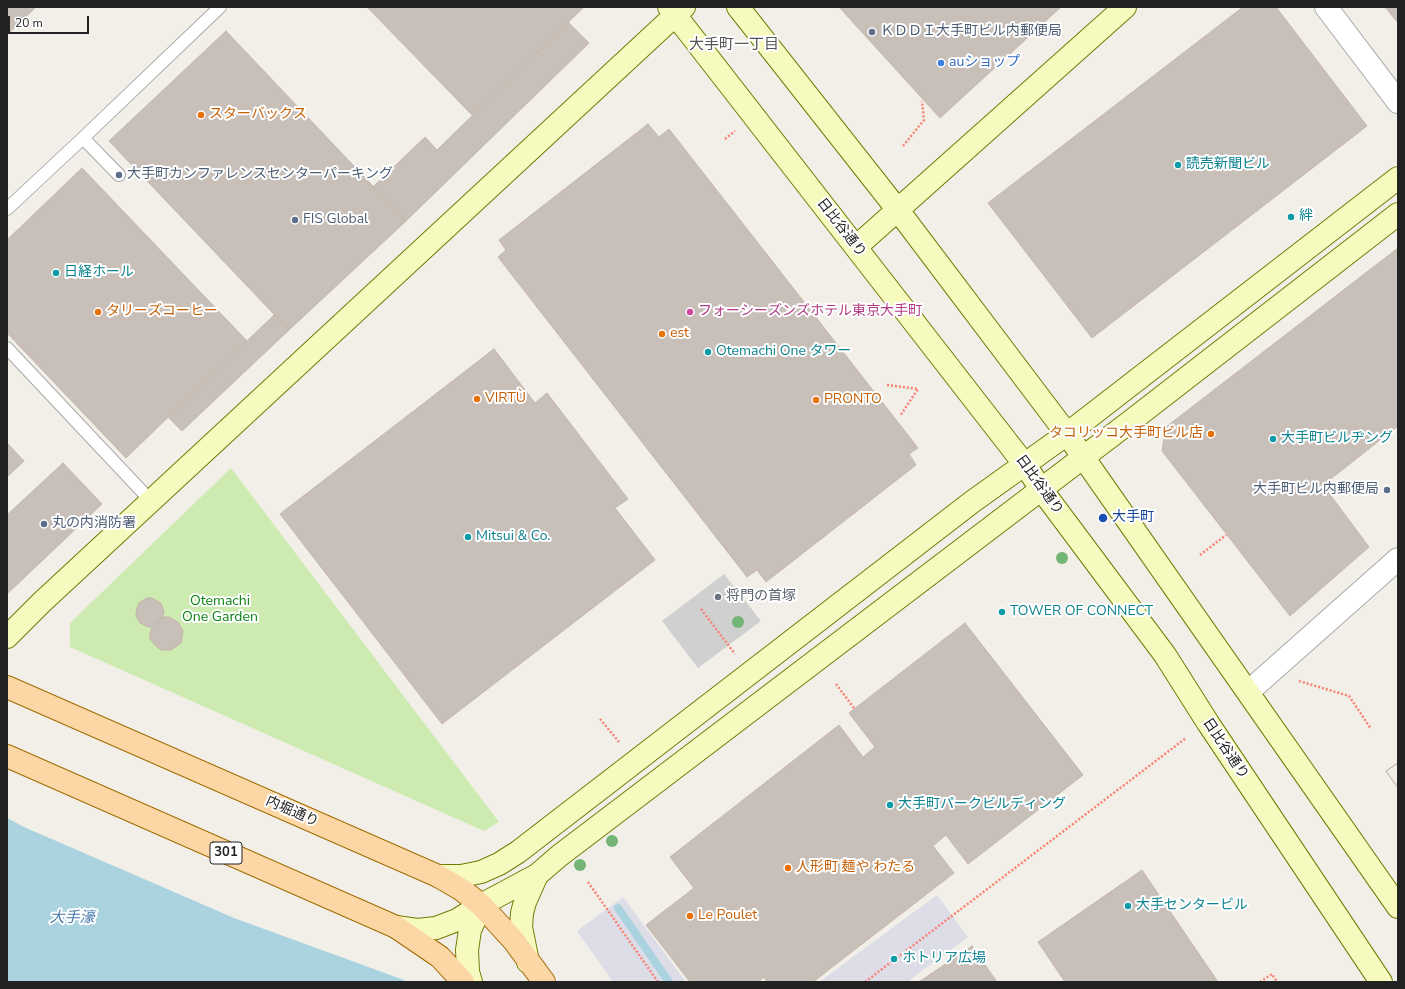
<!DOCTYPE html>
<meta charset="utf-8">
<style>
body{margin:0}
#map{position:relative;width:1405px;height:989px;overflow:hidden;background:#f2efe9;font-family:"Nunito Sans",sans-serif}
canvas{display:block}
.frame{position:absolute;inset:0;border:8px solid #222;pointer-events:none}
.scale{position:absolute;left:8px;top:16px;width:81px;height:18px;box-sizing:border-box;border:2px solid #222;border-top:0;padding-left:5px;font-size:12px;line-height:14px;white-space:nowrap;color:#222;-webkit-text-stroke:3px #fff;paint-order:stroke}
</style>
<div id="map">
<canvas width="1405" height="989"></canvas>
<div class="frame"></div>
<div class="scale">20 m</div>
</div>
<script>
const c = document.querySelector('canvas').getContext('2d');
c.lineJoin = 'round';
function fill(path, color) { c.fillStyle = color; c.fill(path, 'evenodd'); }
const shape = rows => new Path2D(rows.map(r => 'M' + r).join(''));
function stroke(path, color, width, dash) { c.strokeStyle = color; c.lineWidth = width; c.lineCap = dash ? 'butt' : 'round'; c.setLineDash(dash || []); c.stroke(path); }
function write(font, color, halo, rows, align = 'center') {
  c.font = font + ' "Nunito Sans","Noto Sans JP",sans-serif'; c.lineWidth = 4; c.setLineDash([]); c.textBaseline = 'middle'; c.strokeStyle = halo; c.fillStyle = color; for (const [text, x, y, turn = 0] of rows) {
    c.save(); c.translate(x, y); c.rotate((+turn || 0) * Math.PI / 180); c.textAlign = isNaN(turn) ? turn : align; if (halo) c.strokeText(text, 0, 0); c.fillText(text, 0, 0); c.restore();
  }
}
fill(shape([
 [724,574,761,621,698,668,662,621]
]), '#d0d0d0');
fill(shape([
 [231,468,499,822,484,831,70,647,70,623]
]), '#cdebb0');
fill(shape([
 [937,895,968,937,907,982,819,982],
 [623,897,686,982,613,982,577,931]
]), '#dddde8');
fill(shape([
 [7,818,24,827,234,918,404,980,405,982,7,982]
]), '#aad3df');
stroke(shape([
 [618,908,669,982]
]), '#aad3df', 8);
const building = shape([
 [7,7,36,7,7,35,7,7],
 [367,7,584,7,472,115,367,7],
 [839,7,1061,7,940,118,839,7],
 [1243,7,1276,7,1367,126,1092,338,988,203,1243,7],
 [1385,7,1398,7,1398,23,1385,7],
 [568,22,589,43,406,221,373,187,425,137,437,150,568,22],
 [226,31,406,221,289,330,109,141,226,31],
 [648,124,659,137,669,129,918,448,909,454,916,465,766,582,757,570,747,577,498,257,506,250,499,240,648,124],
 [82,168,247,341,126,458,7,333,7,240,82,168],
 [1398,248,1398,426,1323,485,1369,547,1290,616,1162,451,1166,427,1398,248],
 [274,315,289,330,182,431,168,417,274,315],
 [494,349,535,403,547,393,628,499,615,508,655,560,442,724,280,514,494,349],
 [7,443,24,461,7,477,7,443],
 [63,463,102,504,7,594,7,515,63,463],
 [147,598,152,598,161,603,164,612,163,617,152,627,148,627,140,623,136,616,136,611,139,603,147,598],
 [163,617,169,617,178,622,183,631,181,643,171,650,162,650,157,647,150,639,150,633,152,627,163,617],
 [965,623,1083,775,968,864,946,835,933,846,954,873,813,982,767,982,764,977,758,982,690,982,646,925,694,888,670,857,839,725,863,757,875,747,849,713,965,623],
 [1398,763,1398,788,1386,771,1398,763],
 [1398,763,1398,788,1386,771,1398,763],
 [1142,870,1218,982,1065,982,1038,942,1142,870],
 [972,946,997,982,919,982,972,946]
]);
fill(building, '#c7bfb8');
stroke(building, '#c4b6ab', 1);
const lane = shape([
 [83,138,119,175],
 [7,209,83,138,220,7],
 [7,348,151,501]
]);
const street = shape([
 [1326,7,1398,102],
 [1248,692,1398,559]
]);
const secondary = shape([
 [669,7,1025,465,1041,489,1165,655,1208,723,1381,982],
 [738,7,897,209,1067,434,1398,907],
 [856,247,1125,7],
 [7,637,42,602,684,7],
 [438,876,461,876,481,872,499,864,518,852,972,502,1067,434,1398,178],
 [396,927,417,930,436,928,457,920,481,905,537,875,559,856,1131,421,1398,214],
 [528,962,521,927,522,913,525,902,537,875],
 [471,982,468,972,467,950,470,930,482,904]
]);
const primary = shape([
 [7,687,438,876,462,890,481,905,514,941,544,982],
 [7,756,396,927,440,957,463,982]
]);
stroke(lane, '#a9a9a9', 14);
stroke(street, '#a9a9a9', 24);
stroke(secondary, '#707d05', 24);
stroke(primary, '#a06b00', 24);
stroke(shape([
 [725,139,735,131],
 [903,146,924,120,922,101],
 [887,385,918,389,900,416],
 [1200,555,1226,535],
 [701,609,735,654],
 [1299,681,1349,696,1371,729],
 [836,684,854,708],
 [600,719,619,742],
 [588,882,658,982],
 [865,982,1186,738],
 [1260,982,1272,974,1277,982]
]), '#fa8072', 2.5, [2, 2]);
stroke(lane, '#fff', 12);
stroke(street, '#fff', 22);
stroke(secondary, '#f7fabf', 22);
stroke(primary, '#fcd6a4', 22);
c.fillStyle = '#74b475';
for (const [x, y] of [
 [1062,558],
 [738,622],
 [612,841],
 [580,865]
]) { c.beginPath(); c.arc(x, y, 6, 0, 2 * Math.PI); c.fill(); }
for (const [x, y, r, color] of [
 [872,32,4,"#5c6f8a"],
 [941,63,4,"#3f7fe0"],
 [201,115,4,"#e8710a"],
 [1178,165,4,"#0f9aa8"],
 [119,175,4,"#5c6f8a"],
 [1291,217,4,"#0f9aa8"],
 [295,220,4,"#5c6f8a"],
 [56,273,4,"#0f9aa8"],
 [98,312,4,"#e8710a"],
 [690,312,4,"#d1479c"],
 [662,334,4,"#e8710a"],
 [708,352,4,"#0f9aa8"],
 [477,399,4,"#e8710a"],
 [816,400,4,"#e8710a"],
 [1211,434,4,"#e8710a"],
 [1273,439,4,"#0f9aa8"],
 [1387,490,4,"#5c6f8a"],
 [1103,518,5,"#1a4fb4"],
 [44,524,4,"#5c6f8a"],
 [468,537,4,"#0f9aa8"],
 [718,597,4,"#6b7280"],
 [1002,612,4,"#0f9aa8"],
 [890,805,4,"#0f9aa8"],
 [788,868,4,"#e8710a"],
 [1128,906,4,"#0f9aa8"],
 [690,916,4,"#e8710a"],
 [894,959,4,"#0f9aa8"]
]) { const dot = new Path2D(); dot.arc(x, y, r, 0, 2 * Math.PI); c.fillStyle = color; c.fill(dot); stroke(dot, '#fff', 1.5); }
for (const [x, y, w] of [
 [226,853,32]
]) { const box = new Path2D(); box.roundRect(x - w / 2, y - 11, w, 22, 3); c.fillStyle = '#fff'; c.fill(box); stroke(box, '#222', 1); }
write('bold 13px', '#222', null, [
 ["301",226,853]
]);
write('14px', '#4e5e75', '#fff', [
 ["ＫＤＤＩ大手町ビル内郵便局",880,32],
 ["大手町カンファレンスセンターパーキング",127,175],
 ["FIS Global",303,220],
 ["大手町ビル内郵便局",1379,490,"right"],
 ["丸の内消防署",52,524]
], 'left');
write('14px', '#366cbe', '#fff', [
 ["auショップ",949,63]
], 'left');
write('14px', '#c56008', '#fff', [
 ["スターバックス",209,115],
 ["タリーズコーヒー",106,312],
 ["est",670,334],
 ["VIRTÙ",485,399],
 ["PRONTO",824,400],
 ["タコリッコ大手町ビル店",1203,434,"right"],
 ["人形町 麺や わたる",796,868],
 ["Le Poulet",698,916]
], 'left');
write('14px', '#0d838f', '#fff', [
 ["読売新聞ビル",1186,165],
 ["絆",1299,217],
 ["日経ホール",64,273],
 ["Otemachi One タワー",716,352],
 ["大手町ビルヂング",1281,439],
 ["Mitsui & Co.",476,537],
 ["TOWER OF CONNECT",1010,612],
 ["大手町パークビルディング",898,805],
 ["大手センタービル",1136,906],
 ["ホトリア広場",902,959]
], 'left');
write('14px', '#222', '#fff', [
 ["日比谷通り",841,228,52],
 ["日比谷通り",1039,485,54],
 ["日比谷通り",1225,749,56],
 ["内堀通り",292,812,24]
]);
write('14px', '#b23c85', '#fff', [
 ["フォーシーズンズホテル東京大手町",698,312]
], 'left');
write('14px', '#164399', '#fff', [
 ["大手町",1112,518]
], 'left');
write('14px', '#5b616d', '#fff', [
 ["将門の首塚",726,597]
], 'left');
write('14px', '#0c8416', '#fff', [
 ["Otemachi",220,602],
 ["One Garden",220,618]
]);
write('15px', '#555', '#fff', [
 ["大手町一丁目",734,45]
]);
write('italic 15px', '#4a7aab', '#fff', [
 ["大手濠",72,918]
]);
</script>
